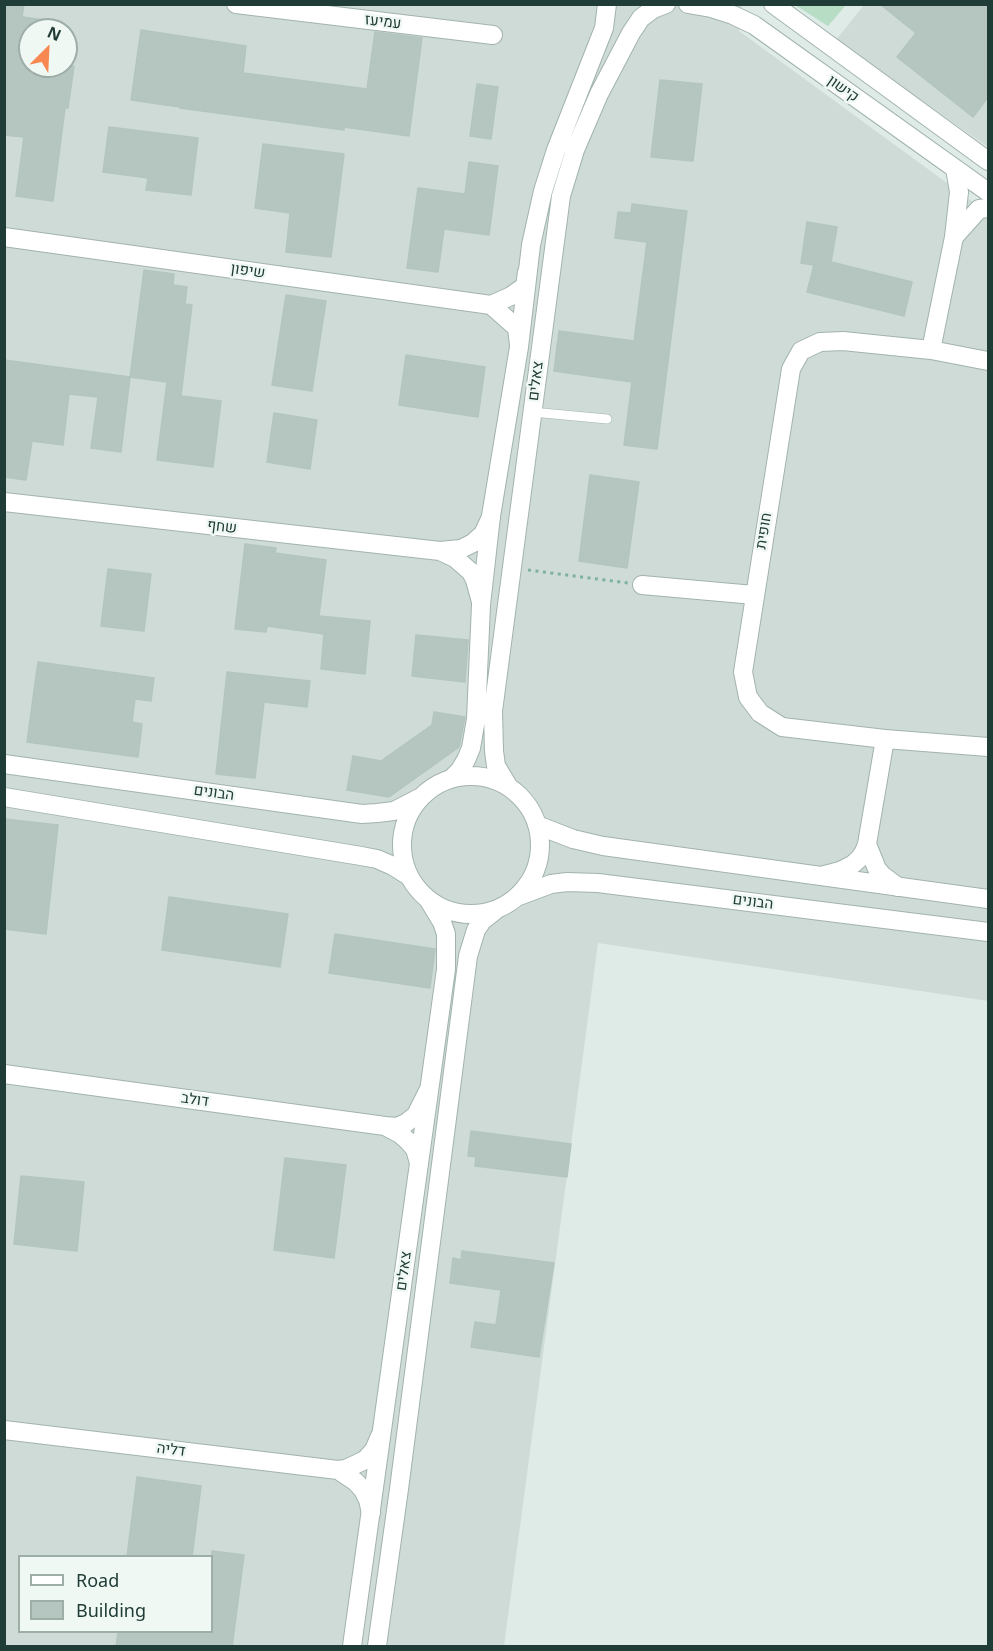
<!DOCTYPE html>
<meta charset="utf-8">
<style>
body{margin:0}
#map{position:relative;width:993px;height:1651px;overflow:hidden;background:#dfebe7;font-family:"Noto Sans",sans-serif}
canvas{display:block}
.frame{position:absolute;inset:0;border:6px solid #203c36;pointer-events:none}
.legend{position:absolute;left:18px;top:1555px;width:195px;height:78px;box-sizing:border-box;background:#f0f8f4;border:2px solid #9dada8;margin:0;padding:8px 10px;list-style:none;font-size:18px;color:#203c36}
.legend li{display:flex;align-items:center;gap:12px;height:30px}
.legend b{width:30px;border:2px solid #9dada8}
.north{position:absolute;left:18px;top:18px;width:60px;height:60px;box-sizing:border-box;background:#f0f8f4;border:2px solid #9dada8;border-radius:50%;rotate:24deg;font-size:16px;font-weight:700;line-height:24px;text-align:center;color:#203c36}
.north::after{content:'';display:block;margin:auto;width:21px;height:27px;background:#f78852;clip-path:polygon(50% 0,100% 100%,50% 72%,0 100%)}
</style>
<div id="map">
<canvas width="993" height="1651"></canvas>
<div class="frame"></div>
<ul class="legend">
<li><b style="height:8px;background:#fff"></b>Road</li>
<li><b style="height:16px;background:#b5c6c0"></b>Building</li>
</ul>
<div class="north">N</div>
</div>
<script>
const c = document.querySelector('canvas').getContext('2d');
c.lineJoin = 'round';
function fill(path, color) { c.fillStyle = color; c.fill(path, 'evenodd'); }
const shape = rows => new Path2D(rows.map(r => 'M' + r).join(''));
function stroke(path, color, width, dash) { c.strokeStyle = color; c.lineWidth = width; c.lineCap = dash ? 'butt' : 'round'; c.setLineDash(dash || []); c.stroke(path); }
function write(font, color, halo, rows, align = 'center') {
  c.font = font + ' "Noto Sans",Heebo,sans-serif'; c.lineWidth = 5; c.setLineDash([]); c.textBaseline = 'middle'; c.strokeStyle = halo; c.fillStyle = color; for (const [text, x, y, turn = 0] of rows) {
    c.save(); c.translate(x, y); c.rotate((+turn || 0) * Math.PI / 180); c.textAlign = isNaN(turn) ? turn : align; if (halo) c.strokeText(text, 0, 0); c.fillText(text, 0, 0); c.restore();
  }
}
fill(shape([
 [5,5,742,5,739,31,988,213,988,1001,598,943,504,1646,5,1646],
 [30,30,66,30,66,66,30,66],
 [20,1556,212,1556,212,1632,20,1632],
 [864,5,988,5,988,147,836,40]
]), '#cedbd6');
fill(shape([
 [795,5,846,5,828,26]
]), '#b7ddc5');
const building = shape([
 [4,4,24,4,22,17,61,22,60,30,30,30,30,66,74,66,68,108,65,108,53,201,16,196,24,137,4,135,4,4],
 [880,4,988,4,988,97,973,117,897,57,916,33,880,4],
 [141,30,246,46,243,73,367,89,375,32,422,38,409,136,344,127,344,130,180,108,180,107,131,100,141,30],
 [660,80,702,84,693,161,651,157,660,80],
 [477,84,498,87,491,139,470,136,477,84],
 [109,127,198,138,191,195,146,190,148,178,103,172,109,127],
 [263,144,344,154,331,257,286,252,290,213,255,208,263,144],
 [469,162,498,166,489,235,444,229,438,272,407,268,418,188,465,194,469,162],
 [632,204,687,211,657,449,624,445,632,382,554,371,559,331,634,341,647,242,615,238,618,212,631,213,632,204],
 [807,222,837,227,831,262,912,282,904,316,807,292,814,265,801,263,807,222],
 [144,270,174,274,173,285,187,287,185,304,192,305,181,396,221,401,213,467,157,460,167,382,130,377,144,270],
 [286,295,326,301,312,391,272,385,286,295],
 [406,355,485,367,478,417,399,405,406,355],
 [4,360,130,377,121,452,91,448,98,397,69,394,63,445,32,441,26,480,4,477,4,360],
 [274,413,317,420,310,469,267,462,274,413],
 [590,475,639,482,627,568,579,561,590,475],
 [245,544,276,548,275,553,326,560,319,616,370,621,365,674,321,669,324,634,267,626,266,632,235,629,245,544],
 [108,569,151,574,144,631,101,626,108,569],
 [416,635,468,640,465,682,412,676,416,635],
 [38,662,154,678,151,701,135,699,132,722,142,724,138,757,27,742,38,662],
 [227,672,310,681,307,707,264,702,255,778,216,774,227,672],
 [434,712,465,717,459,747,389,797,347,790,353,756,381,761,432,725,434,712],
 [4,819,58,825,46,934,4,929,4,819],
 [169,897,288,914,280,967,162,950,169,897],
 [335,934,435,949,430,988,329,973,335,934],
 [471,1131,571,1144,567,1177,475,1166,476,1157,468,1156,471,1131],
 [285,1158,346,1165,334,1258,274,1250,285,1158],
 [21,1176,84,1182,77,1251,14,1244,21,1176],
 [462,1251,554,1263,539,1357,471,1347,475,1322,496,1325,501,1290,450,1283,453,1258,461,1260,462,1251],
 [137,1477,201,1486,192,1557,127,1557,137,1477],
 [212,1551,244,1555,232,1647,116,1647,118,1632,212,1632,212,1551]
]);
fill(building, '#b5c6c0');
stroke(building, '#b2c5be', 1.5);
const service = shape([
 [532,412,607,419]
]);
const minor = shape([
 [236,4,493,35],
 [955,169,959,192,954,237,931,350,988,361],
 [4,237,491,305,511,296,525,286,527,272],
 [954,237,979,209,988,208],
 [491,305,517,328,519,345],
 [4,502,440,551,461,549,473,543,483,534,491,517],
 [440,551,455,558,471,572,475,580,481,602],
 [642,585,754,595],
 [885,739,988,747],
 [867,844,877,869,882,875,898,887],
 [821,876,840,871,852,865,859,859,864,852,867,844,885,739,782,727,760,713,748,697,743,672,791,369,801,351,820,342,843,341,931,350],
 [4,1074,385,1126,397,1127,406,1123,416,1115,428,1091],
 [385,1126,400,1134,408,1141,415,1149,419,1163],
 [4,1430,338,1470,346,1469,365,1460,374,1450,380,1436],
 [338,1470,356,1482,363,1490,368,1500,371,1513]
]);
const tertiary = shape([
 [688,4,711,8,733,15,754,25,988,192],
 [773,4,988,161],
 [4,764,362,814,377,813,394,811,419,798],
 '402 845a69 69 0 1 1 138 0a69 69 0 1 1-138 0Z',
 [451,779,460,770,466,760,471,748,476,719,481,605,491,516,519,347,531,245,543,191,556,150,604,28,607,4],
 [508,786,496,766,494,751,493,711,561,196,575,150,599,94,631,33,641,18,653,9,666,4],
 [4,797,361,856,377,859,393,866,409,876],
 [537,825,573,839,603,846,988,899],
 [519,896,551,884,567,882,598,883,988,932],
 [352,1646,446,969,446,934,442,922,428,899],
 [377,1646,399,1489,468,956,476,930,482,921,496,910]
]);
stroke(service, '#a2b3ae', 10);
stroke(minor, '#a2b3ae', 20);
stroke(tertiary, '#a2b3ae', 20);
stroke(shape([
 [528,570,628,583]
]), '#7fb0a4', 3, [3, 4.5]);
stroke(service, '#fff', 9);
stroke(minor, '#fff', 18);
stroke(tertiary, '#fff', 18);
write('15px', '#203c36', '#f0f8f4', [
 ["עמיעז",383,22,7],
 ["קישון",843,89,35],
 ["שיפון",248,271,8],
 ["צאלים",536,381,-83],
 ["שחף",222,527,7],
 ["חופית",764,531,-81],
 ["הבונים",214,793,8],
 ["הבונים",753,902,7],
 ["דולב",195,1100,8],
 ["צאלים",404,1271,-82],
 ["דליה",171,1450,7]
]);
</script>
